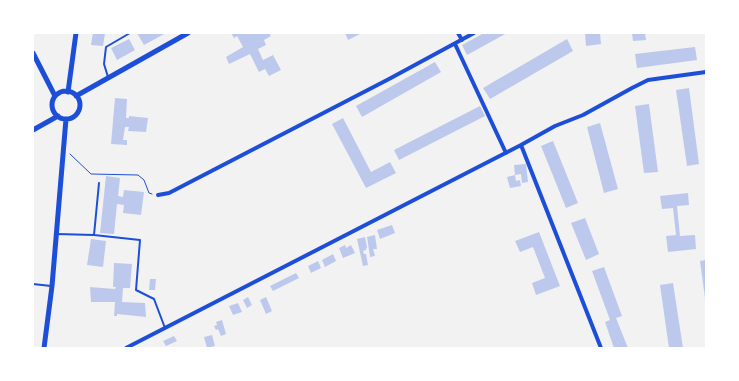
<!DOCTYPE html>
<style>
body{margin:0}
#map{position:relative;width:739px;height:381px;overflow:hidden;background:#f2f2f2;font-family:"Fira Sans Condensed",sans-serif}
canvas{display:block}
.frame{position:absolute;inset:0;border:34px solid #fff;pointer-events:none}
</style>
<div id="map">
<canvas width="739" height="381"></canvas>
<div class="frame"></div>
</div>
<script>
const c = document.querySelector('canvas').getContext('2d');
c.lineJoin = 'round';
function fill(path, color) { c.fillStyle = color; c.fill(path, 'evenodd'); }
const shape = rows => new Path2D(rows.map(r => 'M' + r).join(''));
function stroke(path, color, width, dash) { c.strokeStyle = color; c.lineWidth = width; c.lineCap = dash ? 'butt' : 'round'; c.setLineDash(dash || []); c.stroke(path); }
fill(shape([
 [93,33,105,33,103,46,91,45],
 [137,33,166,33,144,45],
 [231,33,269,33,271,36,264,40,266,45,258,49,263,60,273,55,281,70,269,76,265,69,259,72,250,54,229,64,226,57,243,47,237,36,234,38],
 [345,33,362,33,348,40],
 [484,33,507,33,467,55,462,45],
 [585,33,600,33,601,44,586,46],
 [632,33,645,33,646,40,633,41],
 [129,39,135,50,117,60,111,48],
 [567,39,573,51,490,99,483,88],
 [695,47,697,60,637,68,635,54],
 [435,62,441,72,362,117,356,106],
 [689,88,699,164,687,166,676,90],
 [115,98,127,99,126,118,129,118,129,116,148,118,146,132,128,131,129,127,125,127,123,140,127,140,127,145,111,144],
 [649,104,658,172,644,173,635,106],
 [480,106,485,116,399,160,394,150],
 [343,118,371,172,390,162,396,173,366,188,332,124],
 [600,123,618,189,604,193,587,127],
 [553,141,578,203,566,208,541,146],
 [526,164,528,182,522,183,521,174,515,175,514,165],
 [515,175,516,181,520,180,521,186,510,188,507,177],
 [106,176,120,178,118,196,123,197,124,190,144,192,141,215,123,213,124,205,117,204,114,234,100,233],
 [688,193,689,205,677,206,680,236,695,235,696,249,668,252,666,236,676,235,673,208,662,209,660,196],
 [585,218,599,254,586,260,571,223],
 [392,225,395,233,380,239,377,230],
 [539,232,560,286,536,295,532,283,545,278,533,247,520,252,515,241],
 [375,235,377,249,373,249,375,256,370,257,367,237],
 [365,237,367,247,366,250,363,251,364,254,366,254,368,265,363,266,357,239],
 [91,239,106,241,103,267,87,265],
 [345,245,346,248,351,245,355,253,343,258,339,248],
 [333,254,336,261,325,267,322,260],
 [706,260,706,298,705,298,700,261],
 [318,261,321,268,311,273,308,266],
 [114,263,132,264,130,288,123,288,122,302,145,303,146,317,117,314,117,316,114,316,115,302,91,302,90,287,115,289,116,287,113,287],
 [604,267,622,316,616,318,628,348,614,348,605,322,610,320,592,271],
 [296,273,299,278,273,291,270,286],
 [150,279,156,279,155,290,149,290],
 [673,283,683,348,669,348,660,285],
 [248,297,252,305,247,308,243,300],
 [266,297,272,311,266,314,260,300],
 [238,303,242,312,233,315,229,306],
 [222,320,226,334,221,336,218,329,216,330,214,326,217,325,216,322],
 [212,335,215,346,207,348,204,337],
 [174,336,177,341,166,346,163,341]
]), '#bdc9ec');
stroke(shape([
 [70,154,91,174,138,175,144,180,149,193,152,194]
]), '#1d4ed8', 1);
stroke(shape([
 [108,77,104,64,106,47,130,33],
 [57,234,94,235,99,183],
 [94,235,140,240,136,290,154,299,165,328],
 [33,284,51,286]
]), '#1d4ed8', 2);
stroke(shape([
 [458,33,462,40],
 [455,44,506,153],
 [521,145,601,348],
 [158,195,169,193,389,79,474,33],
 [126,348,521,145,555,126,583,115,632,88,648,80,706,72]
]), '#1d4ed8', 4);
stroke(shape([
 [33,53,55,96],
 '52 105a14 14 0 1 1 28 0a14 14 0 1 1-28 0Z',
 [68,92,76,33],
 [76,96,188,33],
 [33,130,58,116],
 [44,348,52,286,66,119]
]), '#1d4ed8', 5);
</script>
